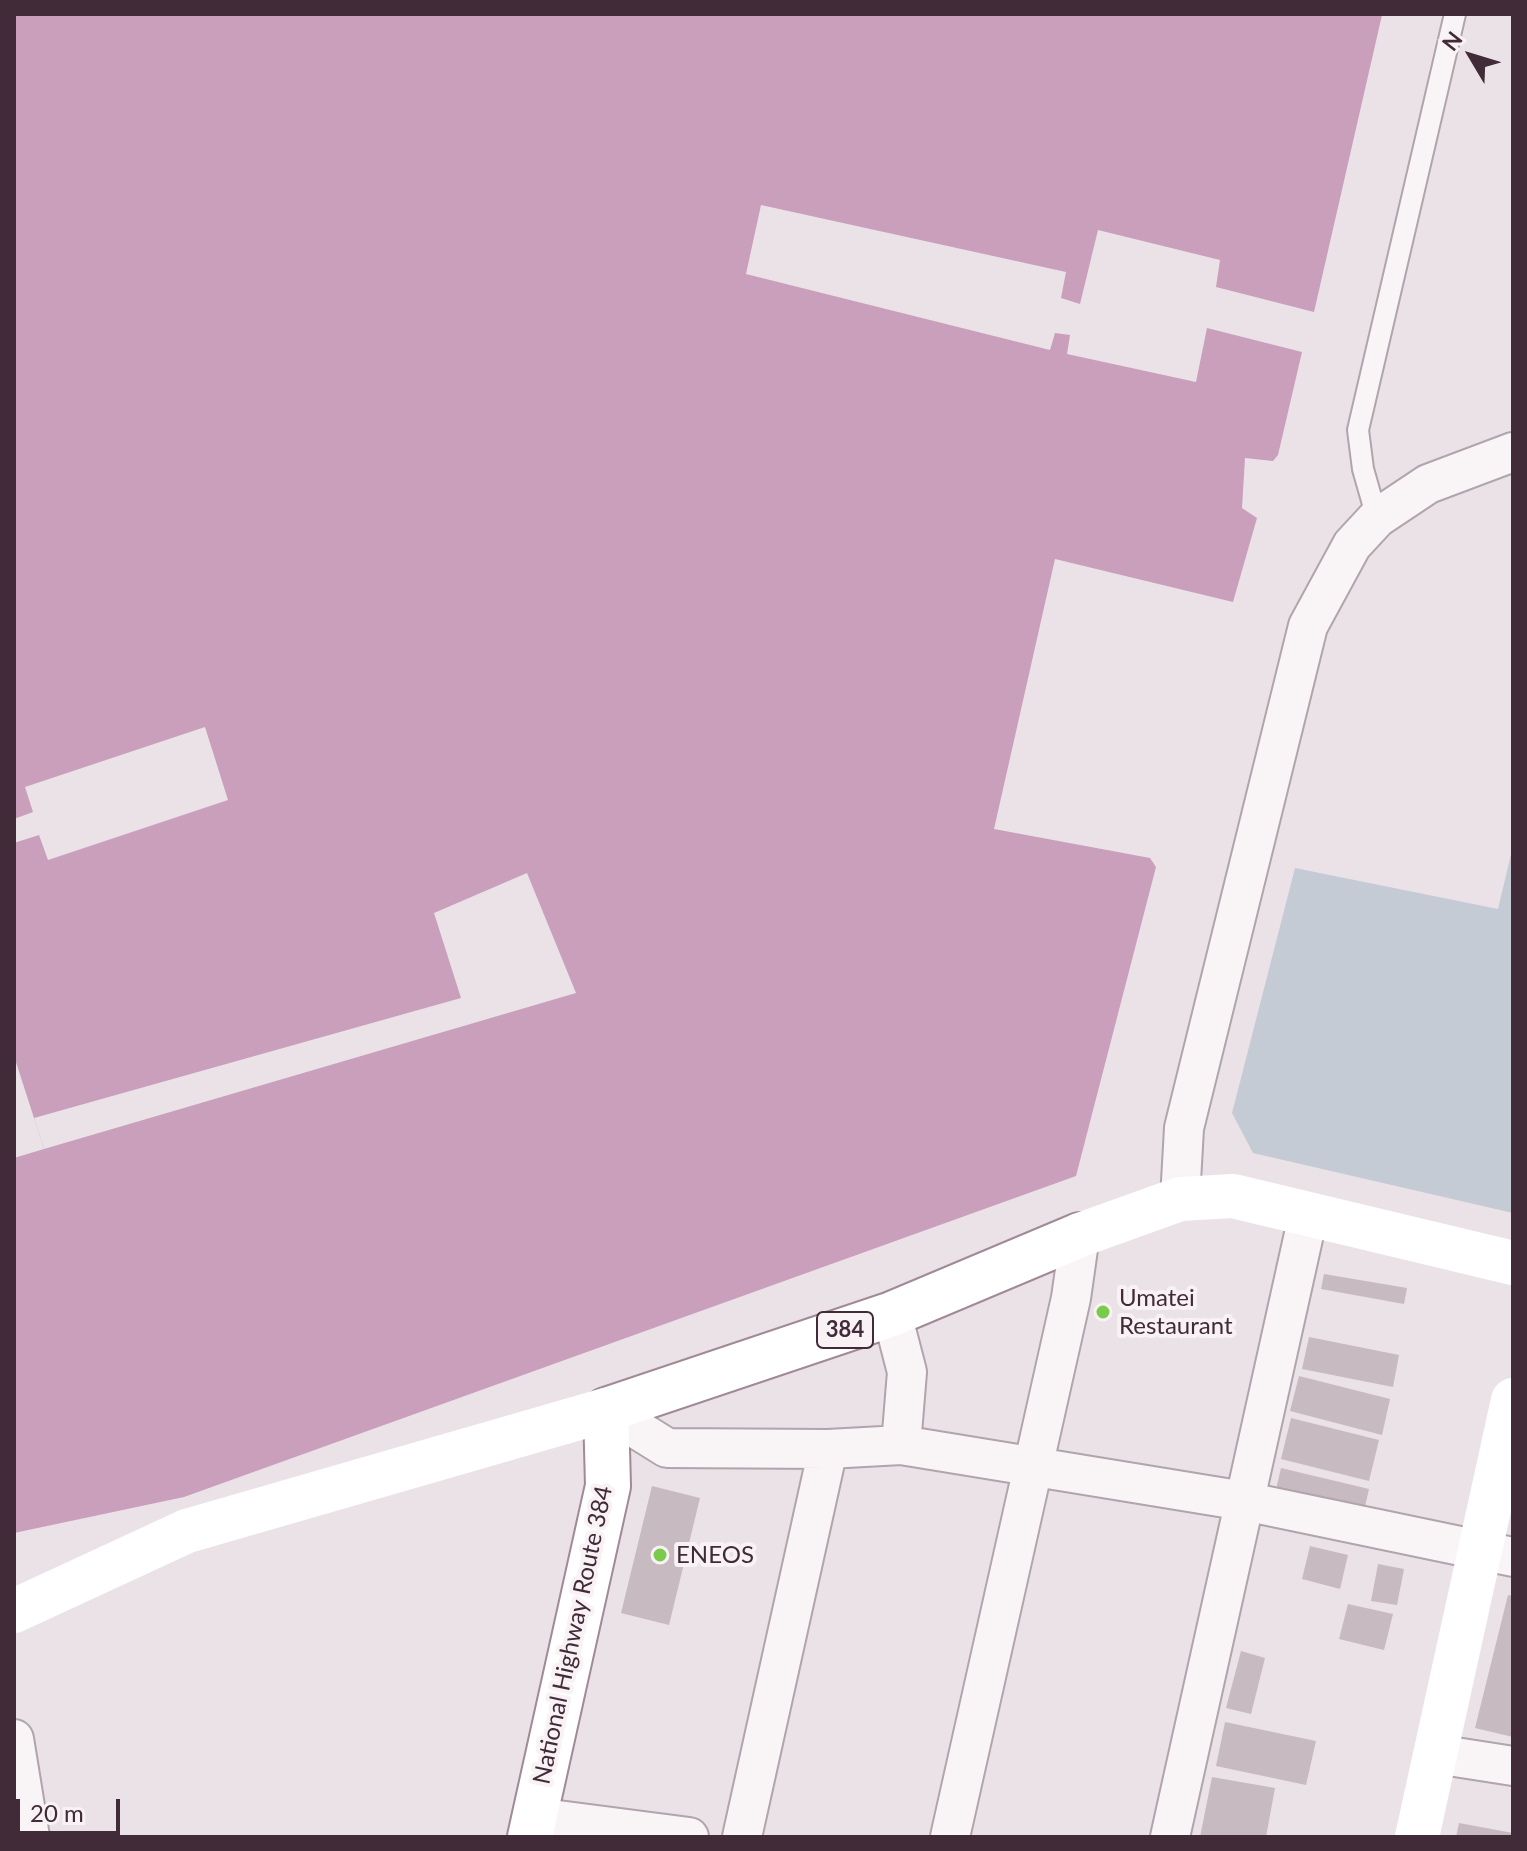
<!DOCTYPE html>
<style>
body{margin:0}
#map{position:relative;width:1527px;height:1851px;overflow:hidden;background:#eae2e7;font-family:Lato,sans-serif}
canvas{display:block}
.frame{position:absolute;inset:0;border:16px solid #422b38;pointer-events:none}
.north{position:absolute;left:1431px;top:16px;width:80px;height:80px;-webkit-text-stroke:6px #f8f2f5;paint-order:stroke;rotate:308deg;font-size:22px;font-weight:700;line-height:32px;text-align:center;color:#422b38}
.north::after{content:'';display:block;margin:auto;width:28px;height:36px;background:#422b38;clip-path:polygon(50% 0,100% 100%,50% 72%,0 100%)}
.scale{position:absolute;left:16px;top:1799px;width:104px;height:36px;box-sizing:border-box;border:4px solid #422b38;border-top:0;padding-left:10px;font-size:24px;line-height:28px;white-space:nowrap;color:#422b38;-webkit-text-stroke:6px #f8f2f5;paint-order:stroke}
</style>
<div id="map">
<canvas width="1527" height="1851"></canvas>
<div class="frame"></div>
<div class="north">N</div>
<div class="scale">20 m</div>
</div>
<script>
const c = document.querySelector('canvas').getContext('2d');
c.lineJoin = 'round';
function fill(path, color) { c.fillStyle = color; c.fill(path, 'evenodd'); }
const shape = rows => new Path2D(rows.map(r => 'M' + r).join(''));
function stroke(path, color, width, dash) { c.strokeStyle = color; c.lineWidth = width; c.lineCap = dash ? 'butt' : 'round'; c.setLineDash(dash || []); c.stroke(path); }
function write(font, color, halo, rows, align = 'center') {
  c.font = font + ' Lato,sans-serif'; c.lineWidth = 8; c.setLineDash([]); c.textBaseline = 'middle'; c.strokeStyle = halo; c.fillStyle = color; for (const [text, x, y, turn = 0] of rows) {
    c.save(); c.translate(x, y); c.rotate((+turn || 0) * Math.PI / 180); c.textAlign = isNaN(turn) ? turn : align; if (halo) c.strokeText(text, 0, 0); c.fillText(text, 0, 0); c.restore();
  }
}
fill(shape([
 [1513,846,1513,1213,1253,1153,1232,1113,1295,868,1498,909]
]), '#c4cbd4');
fill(shape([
 [14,14,1382,15,1314,312,1216,287,1220,260,1098,230,1080,304,1061,298,1066,272,761,205,746,274,1050,350,1055,333,1070,335,1067,354,1196,382,1207,328,1302,352,1278,455,1273,461,1245,458,1242,508,1257,518,1233,602,1055,559,994,829,1150,858,1156,867,1076,1176,184,1497,14,1533,14,1158,44,1149,14,1056]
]), '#c99fbb');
fill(shape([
 [205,727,228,800,48,860,39,835,14,843,14,819,33,812,25,787],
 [527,873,576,993,44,1149,34,1118,461,998,434,913]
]), '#eae2e7');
fill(shape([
 [1324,1274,1407,1288,1404,1304,1321,1289],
 [1309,1337,1399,1355,1393,1387,1302,1369],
 [1299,1376,1390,1399,1382,1435,1290,1411],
 [1291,1418,1379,1440,1369,1481,1281,1459],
 [1281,1468,1369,1489,1362,1520,1274,1498],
 [652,1486,700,1498,669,1625,621,1613],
 [1310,1546,1348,1555,1340,1589,1302,1579],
 [1378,1564,1404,1569,1397,1605,1371,1601],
 [1508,1595,1513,1596,1513,1737,1475,1728],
 [1348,1604,1393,1614,1384,1650,1339,1639],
 [1241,1651,1265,1658,1251,1714,1226,1708],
 [1225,1722,1316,1741,1306,1785,1216,1766],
 [1212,1777,1275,1788,1266,1837,1200,1837],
 [1459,1823,1513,1833,1513,1837,1456,1837]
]), '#c7bac1');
const lane = shape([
 [1377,518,1363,469,1358,430,1455,14]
]);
const street = shape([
 [1180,1199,1184,1128,1308,626,1352,545,1377,518,1428,484,1513,452],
 [892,1314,907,1372,901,1445],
 [606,1410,667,1448,828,1449,901,1445,1244,1501,1513,1557],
 [14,1739,30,1837],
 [1436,1754,1513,1766],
 [535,1817,689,1837],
 [742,1837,828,1449],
 [950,1837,1071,1298,1080,1235],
 [1170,1837,1308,1216]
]);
const highway = shape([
 [530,1837,608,1486,606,1410,892,1314,1080,1235]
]);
stroke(lane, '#b1a4ac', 24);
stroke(street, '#b1a4ac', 42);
stroke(highway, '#a18a97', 48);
stroke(lane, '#f9f5f7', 20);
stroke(street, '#f9f5f7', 38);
stroke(shape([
 [1080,1235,1180,1199,1233,1196,1513,1263],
 [14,1611,187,1531,606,1410],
 [1417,1837,1513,1400]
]), '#fff', 44);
stroke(highway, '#fff', 44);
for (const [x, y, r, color] of [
 [1103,1312,8,"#78cb4c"],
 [660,1555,8,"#78cb4c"]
]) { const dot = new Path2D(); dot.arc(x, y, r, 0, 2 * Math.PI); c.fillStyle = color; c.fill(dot); stroke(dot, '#f8f2f5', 3); }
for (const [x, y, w] of [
 [845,1330,56]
]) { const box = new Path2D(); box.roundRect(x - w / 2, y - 18, w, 36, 6); c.fillStyle = '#f8f2f5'; c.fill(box); stroke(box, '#422b38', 2); }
write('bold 22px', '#422b38', null, [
 ["384",845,1330]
]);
write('24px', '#422b38', '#f8f2f5', [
 ["Umatei",1119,1298],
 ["Restaurant",1119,1326],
 ["ENEOS",676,1555]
], 'left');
write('24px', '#422b38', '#f8f2f5', [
 ["National Highway Route 384",573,1635,-78]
]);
</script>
